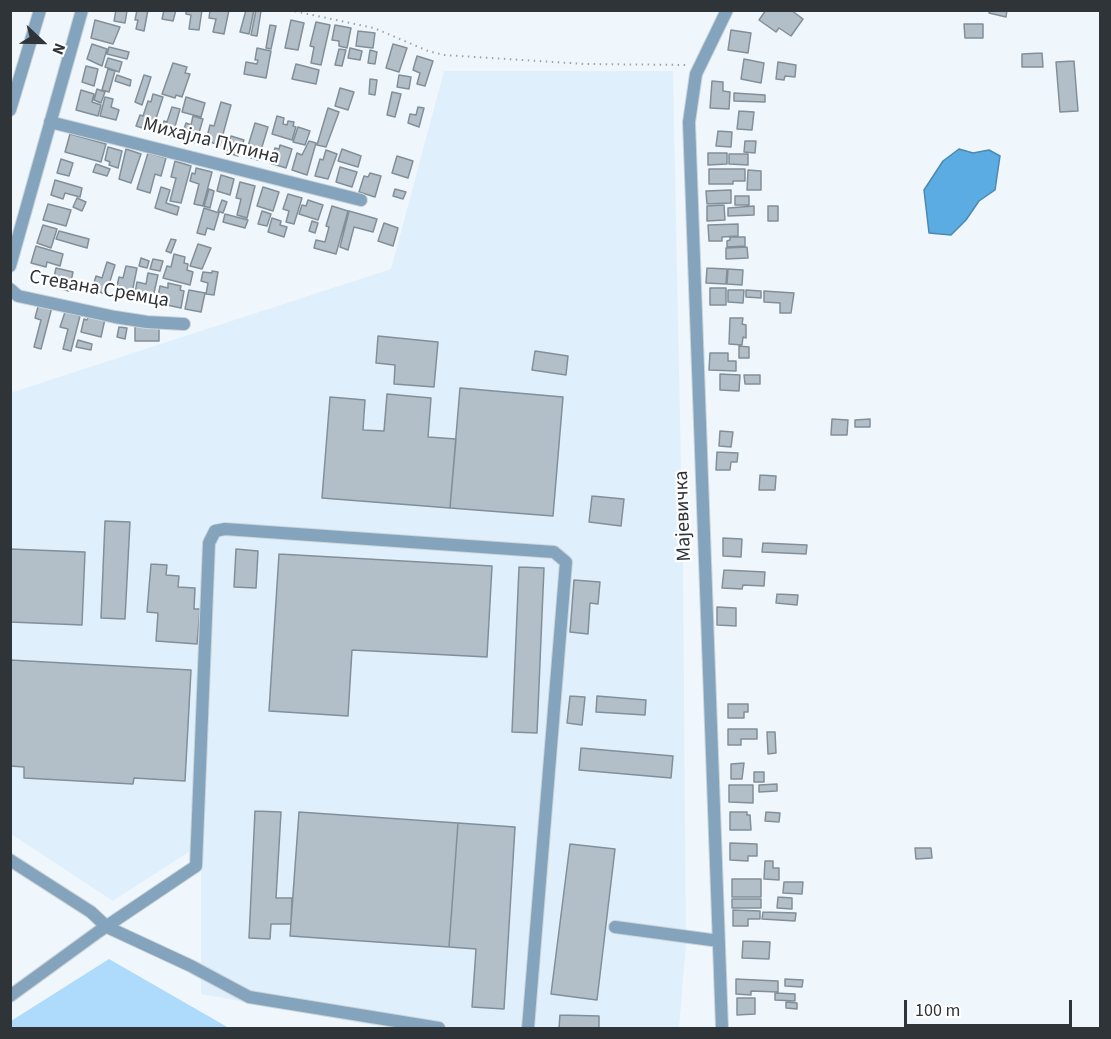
<!DOCTYPE html>
<meta charset="utf-8">
<style>
body{margin:0}
#map{position:relative;width:1111px;height:1039px;overflow:hidden;background:#eff7fd;font-family:"Source Sans 3",sans-serif}
canvas{display:block}
.frame{position:absolute;inset:0;border:12px solid #2f3438;pointer-events:none}
.north{position:absolute;left:12px;top:12px;width:60px;height:60px;-webkit-text-stroke:4px #fff;paint-order:stroke;rotate:112deg;font-size:16px;font-weight:700;line-height:24px;text-align:center;color:#2f3438}
.north::after{content:'';display:block;margin:auto;width:21px;height:27px;background:#2f3438;clip-path:polygon(50% 0,100% 100%,50% 72%,0 100%)}
.scale{position:absolute;left:904px;top:1000px;width:168px;height:27px;box-sizing:border-box;border:3px solid #2f3438;border-top:0;padding-left:8px;font-size:18px;line-height:21px;white-space:nowrap;color:#2f3438;-webkit-text-stroke:4px #fff;paint-order:stroke}
</style>
<div id="map">
<canvas width="1111" height="1039"></canvas>
<div class="frame"></div>
<div class="north">N</div>
<div class="scale">100 m</div>
</div>
<script>
const c = document.querySelector('canvas').getContext('2d');
c.lineJoin = 'round';
function fill(path, color) { c.fillStyle = color; c.fill(path, 'evenodd'); }
const shape = rows => new Path2D(rows.map(r => 'M' + r).join(''));
function stroke(path, color, width, dash) { c.strokeStyle = color; c.lineWidth = width; c.lineCap = dash ? 'butt' : 'round'; c.setLineDash(dash || []); c.stroke(path); }
function write(font, color, halo, rows, align = 'center') {
  c.font = font + ' "Source Sans 3",sans-serif'; c.lineWidth = 4.5; c.setLineDash([]); c.textBaseline = 'middle'; c.strokeStyle = halo; c.fillStyle = color; for (const [text, x, y, turn = 0] of rows) {
    c.save(); c.translate(x, y); c.rotate((+turn || 0) * Math.PI / 180); c.textAlign = isNaN(turn) ? turn : align; if (halo) c.strokeText(text, 0, 0); c.fillText(text, 0, 0); c.restore();
  }
}
fill(shape([
 [444,71,673,71,683,565,686,945,679,1028,386,1028,201,994,201,844,113,901,11,834,10,393,391,269]
]), '#dff0fc');
fill(shape([
 [109,959,229,1028,11,1028,11,1021]
]), '#aedafb');
const water = shape([
 [959,149,973,153,989,150,1000,156,995,190,979,201,966,220,951,235,929,233,924,190,943,161,959,149]
]);
fill(water, '#5aace2');
stroke(water, '#4d88af', 1.5);
const building = shape([
 [116,10,127,11,125,23,114,21,116,10],
 [137,10,148,10,144,31,136,29,138,20,135,20,137,10],
 [164,10,176,10,173,21,162,19,164,10],
 [186,10,202,10,199,30,189,29,191,15,186,14,186,10],
 [210,10,229,10,224,34,213,32,216,19,209,18,210,10],
 [246,10,254,10,249,34,240,32,246,10],
 [256,10,261,11,257,36,251,35,256,10],
 [766,10,791,10,803,19,791,36,779,28,776,32,759,20,766,10],
 [990,10,1007,10,1006,17,989,13,990,10],
 [95,20,120,27,113,44,91,38,95,20],
 [291,20,304,23,298,50,285,48,291,20],
 [316,22,330,25,321,65,311,63,314,47,310,46,316,22],
 [964,24,983,24,983,38,965,38,964,24],
 [270,25,276,26,271,49,266,48,270,25],
 [335,25,351,28,347,48,339,46,339,41,332,40,335,25],
 [731,30,751,33,748,53,728,50,731,30],
 [358,31,375,33,373,48,356,46,358,31],
 [92,44,107,49,102,66,87,59,92,44],
 [393,44,407,48,399,72,386,68,393,44],
 [109,47,129,52,127,59,107,54,109,47],
 [257,48,271,51,266,78,244,74,246,62,257,64,258,60,255,60,257,48],
 [350,48,362,51,360,60,348,58,350,48],
 [339,49,346,50,342,66,335,65,339,49],
 [370,50,377,52,375,64,368,63,370,50],
 [1042,53,1043,67,1022,67,1022,54,1042,53],
 [417,56,433,61,425,86,417,84,420,73,413,70,417,56],
 [108,58,122,62,119,72,105,67,108,58],
 [744,59,764,63,761,83,741,79,744,59],
 [1074,61,1078,111,1060,112,1056,62,1074,61],
 [778,62,796,65,795,77,785,76,784,80,776,79,778,62],
 [173,63,187,67,185,73,190,74,182,97,176,95,175,98,162,94,173,63],
 [296,64,319,70,316,84,292,79,296,64],
 [86,66,98,69,94,86,82,82,86,66],
 [108,69,115,71,109,92,102,90,108,69],
 [117,75,131,80,130,86,115,81,117,75],
 [144,75,151,77,142,105,135,102,144,75],
 [399,75,411,77,409,89,397,87,399,75],
 [370,79,377,80,375,95,369,94,370,79],
 [712,81,723,82,723,91,730,92,729,109,710,108,712,81],
 [340,88,354,92,348,110,335,106,340,88],
 [97,89,105,92,101,103,94,100,97,89],
 [81,90,94,94,92,102,101,105,98,116,76,110,81,90],
 [392,92,401,94,395,117,387,115,392,92],
 [734,93,765,95,765,102,734,101,734,93],
 [153,94,163,97,152,131,136,126,140,115,143,116,148,101,151,102,153,94],
 [105,97,113,99,111,107,119,110,116,120,100,116,105,97],
 [186,97,205,103,201,117,182,112,186,97],
 [221,102,231,105,220,145,206,141,210,125,214,126,221,102],
 [172,107,180,109,172,137,160,133,164,121,167,122,172,107],
 [418,107,424,108,419,127,408,123,410,114,416,115,418,107],
 [328,108,339,112,326,147,317,145,328,108],
 [739,111,754,112,752,130,737,129,739,111],
 [193,116,203,119,196,143,181,138,186,123,191,125,193,116],
 [277,116,284,118,283,124,287,125,288,121,294,122,293,126,296,127,292,140,272,134,277,116],
 [255,123,268,127,258,160,245,156,255,123],
 [298,127,310,131,305,145,293,142,298,127],
 [718,131,732,132,731,147,716,146,718,131],
 [70,134,106,144,101,162,65,152,70,134],
 [231,136,244,140,238,156,225,152,231,136],
 [309,141,316,143,307,175,292,170,297,153,302,155,309,141],
 [745,141,756,141,755,153,744,152,745,141],
 [280,145,292,149,286,168,270,163,275,148,279,149,280,145],
 [108,147,122,151,118,168,109,165,110,162,105,160,108,147],
 [126,149,141,154,131,183,119,179,126,149],
 [342,149,361,156,358,167,338,161,342,149],
 [326,150,337,154,328,179,315,176,320,159,323,160,326,150],
 [148,153,166,158,161,176,155,174,150,193,137,189,148,153],
 [708,153,727,153,727,164,708,165,708,153],
 [729,154,748,154,748,165,729,164,729,154],
 [397,156,413,161,408,178,392,173,397,156],
 [61,159,73,163,69,176,57,173,61,159],
 [175,161,191,166,181,203,170,201,176,178,171,177,175,161],
 [96,164,110,169,107,176,93,172,96,164],
 [340,167,357,172,352,187,336,182,340,167],
 [196,168,212,172,203,206,194,204,199,184,190,181,192,173,195,174,196,168],
 [709,169,745,169,745,181,733,181,733,184,709,184,709,169],
 [748,170,761,171,761,190,747,190,748,170],
 [370,173,381,176,375,197,359,192,364,176,368,177,370,173],
 [221,175,234,179,230,195,217,191,221,175],
 [55,180,82,188,80,197,65,193,63,199,51,195,55,180],
 [240,182,255,186,247,218,237,215,241,199,236,198,240,182],
 [161,187,170,190,166,203,179,207,177,215,155,208,161,187],
 [263,187,279,192,273,211,257,206,263,187],
 [209,189,214,191,210,208,204,206,209,189],
 [395,189,406,192,403,199,393,196,395,189],
 [731,190,731,203,707,204,706,191,731,190],
 [288,194,302,198,294,224,286,222,289,211,283,209,288,194],
 [735,196,749,196,749,205,735,205,735,196],
 [77,198,86,202,82,211,73,207,77,198],
 [222,200,227,202,223,213,218,211,222,200],
 [308,200,323,205,318,220,299,214,302,205,306,206,308,200],
 [48,204,71,210,66,226,43,220,48,204],
 [724,205,725,220,707,221,707,206,724,205],
 [332,206,348,211,336,254,314,248,316,240,325,242,329,227,326,226,332,206],
 [754,206,754,215,728,216,728,208,754,206],
 [768,206,778,206,778,221,768,221,768,206],
 [204,208,219,213,214,230,207,228,205,235,197,233,204,208],
 [262,211,271,214,267,226,258,224,262,211],
 [349,211,377,219,373,232,354,227,348,250,340,247,349,211],
 [225,214,248,220,245,228,223,222,225,214],
 [272,218,281,221,280,225,287,227,284,237,268,232,272,218],
 [312,221,318,223,315,233,309,231,312,221],
 [384,223,398,228,393,246,378,241,384,223],
 [738,224,738,236,722,237,722,241,709,241,708,225,738,224],
 [43,225,57,229,51,248,37,243,43,225],
 [59,231,89,239,87,248,56,239,59,231],
 [730,237,745,237,745,246,727,247,727,241,730,240,730,237],
 [171,239,176,240,171,253,166,251,171,239],
 [198,244,211,248,202,269,190,266,198,244],
 [36,246,63,254,60,266,47,262,46,267,31,263,36,246],
 [747,247,748,258,726,259,726,248,747,247],
 [174,254,185,257,184,263,188,264,187,270,193,272,190,285,163,278,167,266,171,267,174,254],
 [141,258,149,261,147,268,139,266,141,258],
 [153,259,163,261,160,271,150,269,153,259],
 [107,262,115,265,106,294,92,290,96,276,102,278,107,262],
 [126,266,137,268,131,298,115,295,119,277,123,278,126,266],
 [56,268,73,272,69,291,52,287,56,268],
 [707,268,727,269,726,284,706,283,707,268],
 [728,269,743,270,742,285,727,284,728,269],
 [212,271,218,272,214,295,206,294,208,283,201,281,203,272,212,273,212,271],
 [148,273,158,275,152,302,138,299,139,293,135,293,137,282,146,284,148,273],
 [168,283,181,286,180,290,184,291,181,308,157,303,160,286,168,288,168,283],
 [710,288,726,288,726,305,710,305,710,288],
 [189,290,205,293,201,312,185,309,189,290],
 [728,290,744,290,743,303,728,302,728,290],
 [746,290,761,291,761,298,746,297,746,290],
 [764,291,794,293,791,313,780,313,780,303,764,302,764,291],
 [39,303,52,307,41,349,34,347,41,320,35,318,39,303],
 [65,312,80,316,71,351,63,349,68,329,60,327,65,312],
 [89,316,105,319,101,337,81,332,84,319,87,320,89,316],
 [730,318,743,318,742,324,746,325,746,338,743,337,742,345,729,344,730,318],
 [135,322,159,322,159,341,135,341,135,322],
 [119,327,127,328,125,339,117,337,119,327],
 [378,336,438,342,434,387,394,384,395,365,376,363,378,336],
 [78,340,92,344,91,350,76,347,78,340],
 [739,346,749,347,749,358,739,358,739,346],
 [535,351,568,356,566,375,532,370,535,351],
 [710,353,728,353,728,361,736,361,736,371,709,370,710,353],
 [720,374,740,375,739,391,720,390,720,374],
 [744,375,760,375,760,384,745,384,744,375],
 [460,388,563,397,553,516,450,508,460,388],
 [387,394,431,398,428,437,456,439,450,508,322,498,330,397,365,400,363,430,384,431,387,394],
 [832,419,848,420,847,435,831,435,832,419],
 [870,419,870,427,855,427,855,420,870,419],
 [720,431,733,432,731,447,719,446,720,431],
 [717,452,738,453,737,462,731,462,730,470,716,470,717,452],
 [760,475,776,476,775,490,759,490,760,475],
 [592,496,624,499,621,526,589,522,592,496],
 [105,521,130,522,125,619,101,618,105,521],
 [723,538,742,539,741,557,723,556,723,538],
 [763,543,807,545,806,554,762,552,763,543],
 [10,549,85,552,82,625,10,622,10,549],
 [236,549,258,551,256,588,234,587,236,549],
 [279,554,492,566,487,657,352,650,348,716,269,711,279,554],
 [151,564,167,565,166,575,179,576,178,587,195,588,194,609,200,609,197,644,156,641,158,613,147,612,151,564],
 [519,567,544,568,537,733,512,732,519,567],
 [724,570,765,572,764,586,743,585,742,589,722,588,724,570],
 [574,580,600,582,598,604,590,603,588,634,570,632,574,580],
 [777,594,798,595,797,605,776,603,777,594],
 [717,607,736,608,736,626,717,625,717,607],
 [10,660,191,670,185,781,134,778,133,784,24,778,24,767,10,766,10,660],
 [570,696,585,697,582,725,567,723,570,696],
 [597,696,646,700,645,715,596,712,597,696],
 [728,704,748,704,748,712,744,712,744,718,728,718,728,704],
 [728,729,757,729,757,739,741,739,741,745,728,745,728,729],
 [767,732,775,732,776,753,768,754,767,732],
 [581,748,673,756,671,778,579,770,581,748],
 [744,763,742,779,731,779,731,764,744,763],
 [754,772,764,772,764,782,754,782,754,772],
 [777,784,777,791,759,792,759,785,777,784],
 [729,785,753,785,753,803,729,802,729,785],
 [255,811,281,812,276,898,292,898,291,924,271,924,270,939,249,938,255,811],
 [299,812,458,823,449,947,290,936,299,812],
 [730,812,747,812,747,815,750,815,751,830,730,830,730,812],
 [766,812,780,813,779,822,765,821,766,812],
 [458,823,515,827,504,1009,472,1007,476,949,449,947,458,823],
 [730,843,757,844,757,856,748,856,748,861,730,860,730,843],
 [570,844,615,849,597,1000,551,994,570,844],
 [915,848,931,848,932,858,916,859,915,848],
 [765,861,773,861,773,868,779,868,779,880,764,879,765,861],
 [732,879,761,879,761,897,732,897,732,879],
 [784,882,803,882,802,894,783,893,784,882],
 [778,897,792,898,792,909,777,908,778,897],
 [732,899,761,899,761,908,732,908,732,899],
 [733,910,760,911,760,919,748,919,748,926,733,926,733,910],
 [763,912,796,913,795,921,762,919,763,912],
 [743,941,770,942,769,959,742,958,743,941],
 [736,979,778,981,778,992,751,991,751,995,736,994,736,979],
 [785,979,803,980,802,987,785,986,785,979],
 [775,993,795,994,795,1001,775,1000,775,993],
 [737,998,755,998,755,1014,737,1015,737,998],
 [786,1002,797,1003,797,1009,786,1008,786,1002],
 [560,1015,599,1016,599,1028,559,1028,560,1015]
]);
fill(building, '#b2bfc8');
stroke(building, '#838f98', 1.5);
const minor = shape([
 [10,110,40,10],
 [50,122,361,200],
 [10,266,82,10],
 [10,289,18,296,115,317,147,322,184,324],
 [10,860,91,912,107,927,191,966,249,997,439,1028],
 [615,927,719,941],
 [10,996,98,932,196,866,209,543,215,531,225,529,554,552,566,562,528,1028],
 [722,1028,689,122,696,74,727,10]
]);
stroke(minor, '#ccd4da', 14);
stroke(shape([
 [289,10,374,28,428,51,444,55,585,64,688,65]
]), '#9da4a9', 2, [1.5, 4.5]);
stroke(minor, '#83a4bc', 12);
write('20px', '#2f3438', '#fff', [
 ["Михајла Пупина",211,142,14],
 ["Стевана Сремца",99,290,10],
 ["Мајевичка",684,516,-92]
]);
</script>
